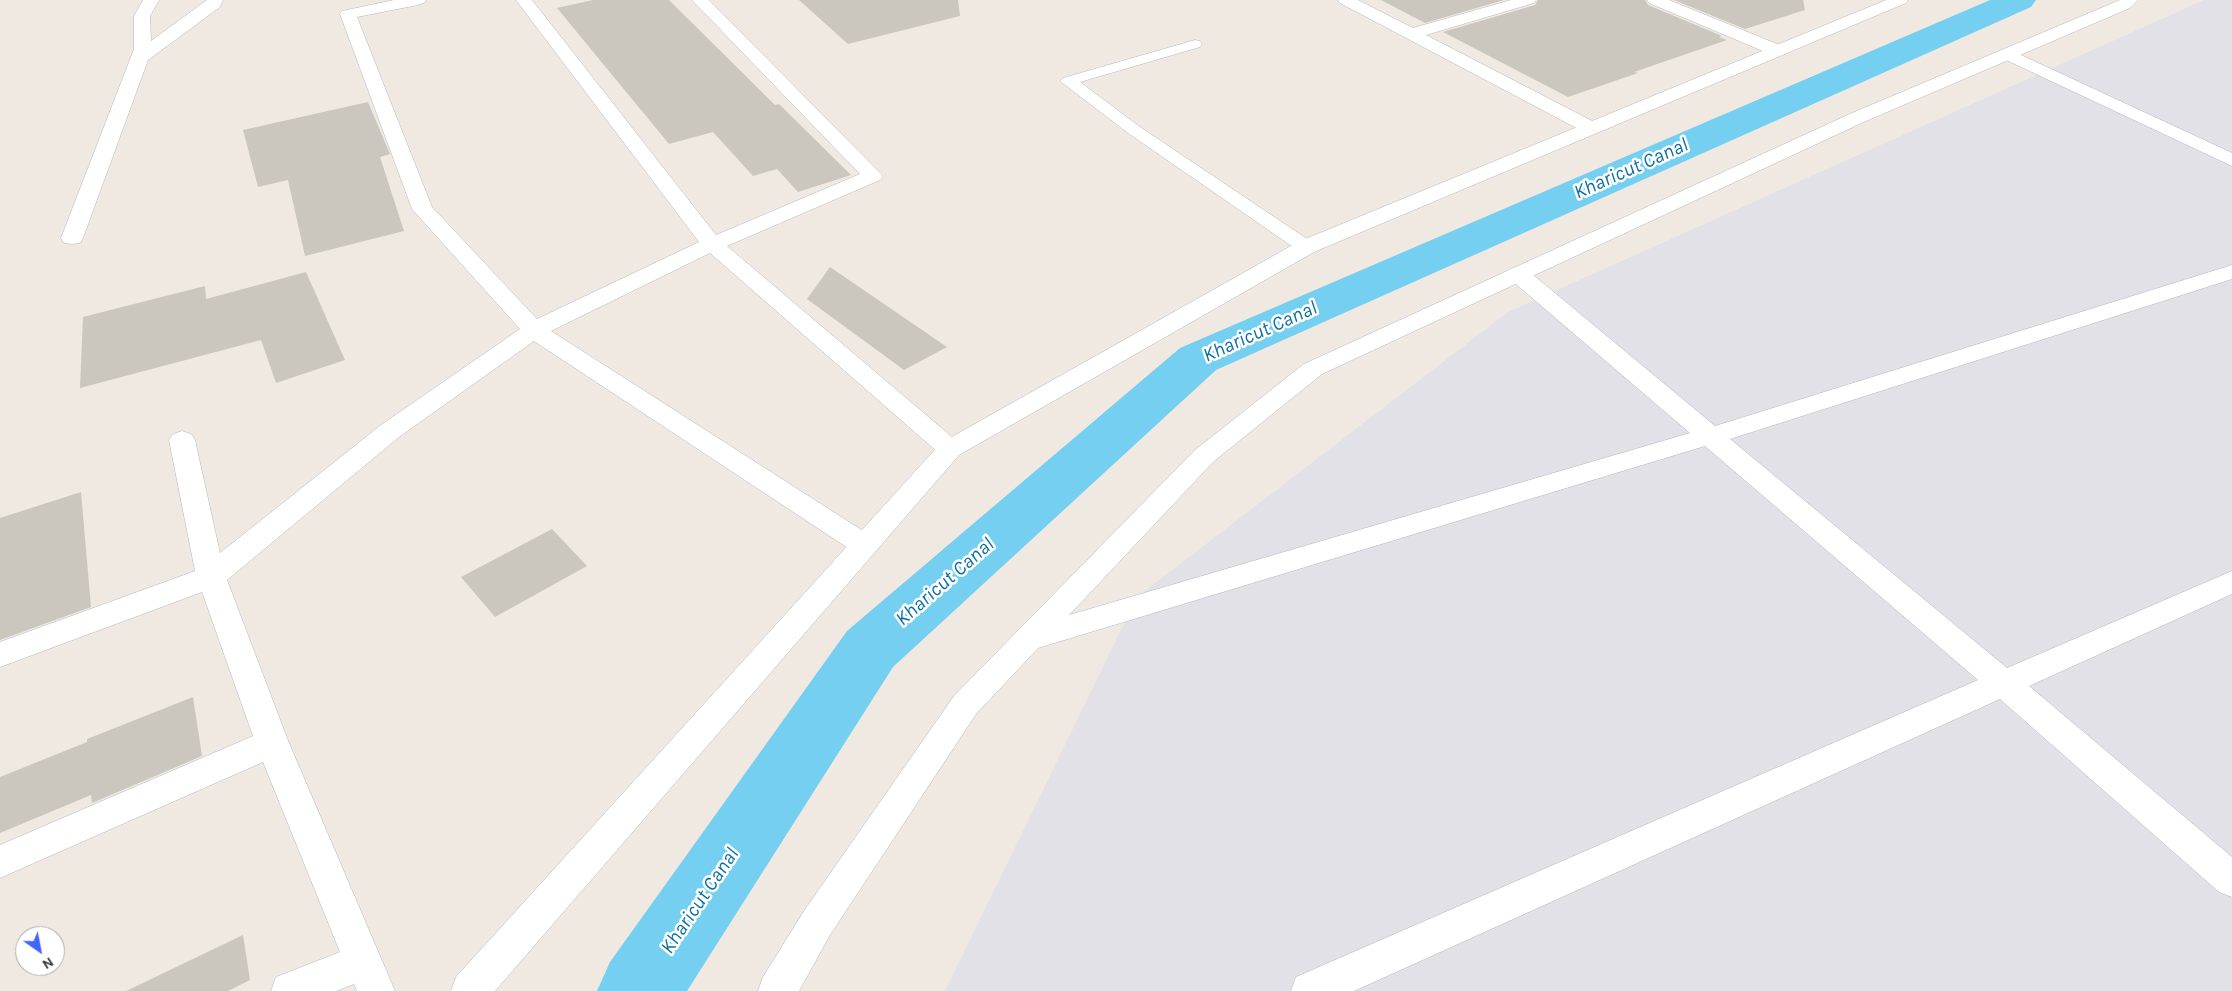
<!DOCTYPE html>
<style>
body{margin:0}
#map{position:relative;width:2232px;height:991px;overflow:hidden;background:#efe9e1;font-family:Karla,sans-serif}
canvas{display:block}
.north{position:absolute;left:15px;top:926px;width:50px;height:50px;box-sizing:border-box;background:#fff;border:1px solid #ababab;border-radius:50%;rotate:147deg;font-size:14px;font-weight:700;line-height:20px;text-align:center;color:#2e2e2e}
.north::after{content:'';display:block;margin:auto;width:18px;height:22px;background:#4264fb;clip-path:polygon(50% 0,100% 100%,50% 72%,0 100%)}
</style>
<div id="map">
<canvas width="2232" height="991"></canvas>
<div class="north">N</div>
</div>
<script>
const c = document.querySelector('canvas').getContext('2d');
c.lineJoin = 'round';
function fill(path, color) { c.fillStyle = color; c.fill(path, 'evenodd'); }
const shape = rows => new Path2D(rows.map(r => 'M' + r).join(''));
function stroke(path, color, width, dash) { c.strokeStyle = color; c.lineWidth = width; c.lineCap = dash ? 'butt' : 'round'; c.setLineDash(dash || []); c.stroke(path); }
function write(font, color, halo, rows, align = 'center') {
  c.font = font + ' Karla,sans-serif'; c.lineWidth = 5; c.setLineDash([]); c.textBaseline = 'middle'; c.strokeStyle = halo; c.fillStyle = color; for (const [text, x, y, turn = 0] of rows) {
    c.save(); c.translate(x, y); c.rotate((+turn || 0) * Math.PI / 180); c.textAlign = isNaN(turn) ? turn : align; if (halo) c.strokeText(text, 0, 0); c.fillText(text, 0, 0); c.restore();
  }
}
fill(shape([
 [2204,0,2232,0,2232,991,945,991,1137,597,1508,312]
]), '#e3e1e8');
fill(shape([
 [1990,0,2036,0,2031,7,1216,370,893,667,687,991,597,991,610,962,847,631,1180,348,1990,0]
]), '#75cff0');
fill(shape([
 [593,0,669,0,775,105,779,104,851,175,798,192,777,169,753,176,713,132,669,144,557,8],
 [799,0,958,0,960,16,848,44],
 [1381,0,1504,0,1425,23],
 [1538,0,1645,0,1648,5,1722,36,1719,37,1727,40,1634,72,1638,73,1568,97,1443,32,1535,5],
 [1674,0,1803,0,1805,10,1745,29],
 [368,102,390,154,380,157,404,231,305,256,288,180,258,187,243,130],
 [830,267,947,347,904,370,807,299],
 [306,272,345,360,276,383,261,340,80,388,83,317,205,286,206,299],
 [81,492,91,607,0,640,0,518],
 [552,529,587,566,495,617,461,577],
 [193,697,202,756,92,803,91,795,0,833,0,777,87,742,87,739],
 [243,935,250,980,228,991,126,991]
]), '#cbc7bf');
const service = shape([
 [1195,40,1200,41,1202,44,1200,47,1080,82,1140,127,1313,243,1315,247,1313,251,1306,253,1299,251,1128,133,1060,81,1063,78,1195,40]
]);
const minor = shape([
 [143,0,159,0,150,16,151,41,207,0,223,0,220,7,148,60,83,238,80,243,72,244,64,243,61,238,134,49,134,16,143,0],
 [394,0,426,0,424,3,418,5,357,17,432,207,537,319,699,242,516,0,532,0,716,235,860,174,692,0,709,0,883,176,880,180,727,246,959,443,963,449,959,455,950,458,941,455,710,253,551,331,874,538,878,545,874,552,864,555,854,552,534,341,399,437,227,580,289,743,395,991,357,991,354,984,336,991,271,991,276,977,340,952,263,762,0,878,0,845,253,736,202,592,0,667,0,642,195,571,169,440,173,434,182,431,191,434,195,440,220,553,381,425,520,329,412,209,340,14,342,11,394,0],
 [1338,0,1358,0,1413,28,1511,0,1536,0,1534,3,1426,35,1598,124,1601,128,1598,132,1591,134,1584,132,1340,3,1338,0],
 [1647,0,1669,0,1782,46,1785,50,1782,54,1776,55,1770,54,1649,3,1647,0],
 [2008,49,2232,153,2232,166,2002,58,1999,54,2002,50,2008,49],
 [2232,265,2232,279,1730,439,2007,668,2232,571,2232,594,2029,686,2232,857,2232,897,2219,892,2000,699,1354,991,1291,991,1296,977,1978,680,1705,446,1028,651,1017,647,1013,639,1017,631,1028,627,1690,433,1510,279,1507,274,1510,269,1518,267,1526,269,1715,426,2232,265]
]);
const tertiary = shape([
 [1886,0,1908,0,1906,3,1314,252,959,455,495,991,451,991,456,977,941,443,1298,242,1886,0],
 [2120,0,2138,0,2130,8,1866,121,1322,374,1213,462,976,714,830,935,799,991,758,991,763,977,804,911,954,696,1195,450,1304,364,1852,113,2120,0]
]);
stroke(service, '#b4b7c1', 1);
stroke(minor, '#b4b7c1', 1);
stroke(tertiary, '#b4b7c1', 1);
fill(service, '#fff');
fill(minor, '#fff');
fill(tertiary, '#fff');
write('italic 20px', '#0d6fa3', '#fff', [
 ["Kharicut Canal",1631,169,-24],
 ["Kharicut Canal",1260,332,-24],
 ["Kharicut Canal",945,582,-41],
 ["Kharicut Canal",700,901,-56]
]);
</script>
